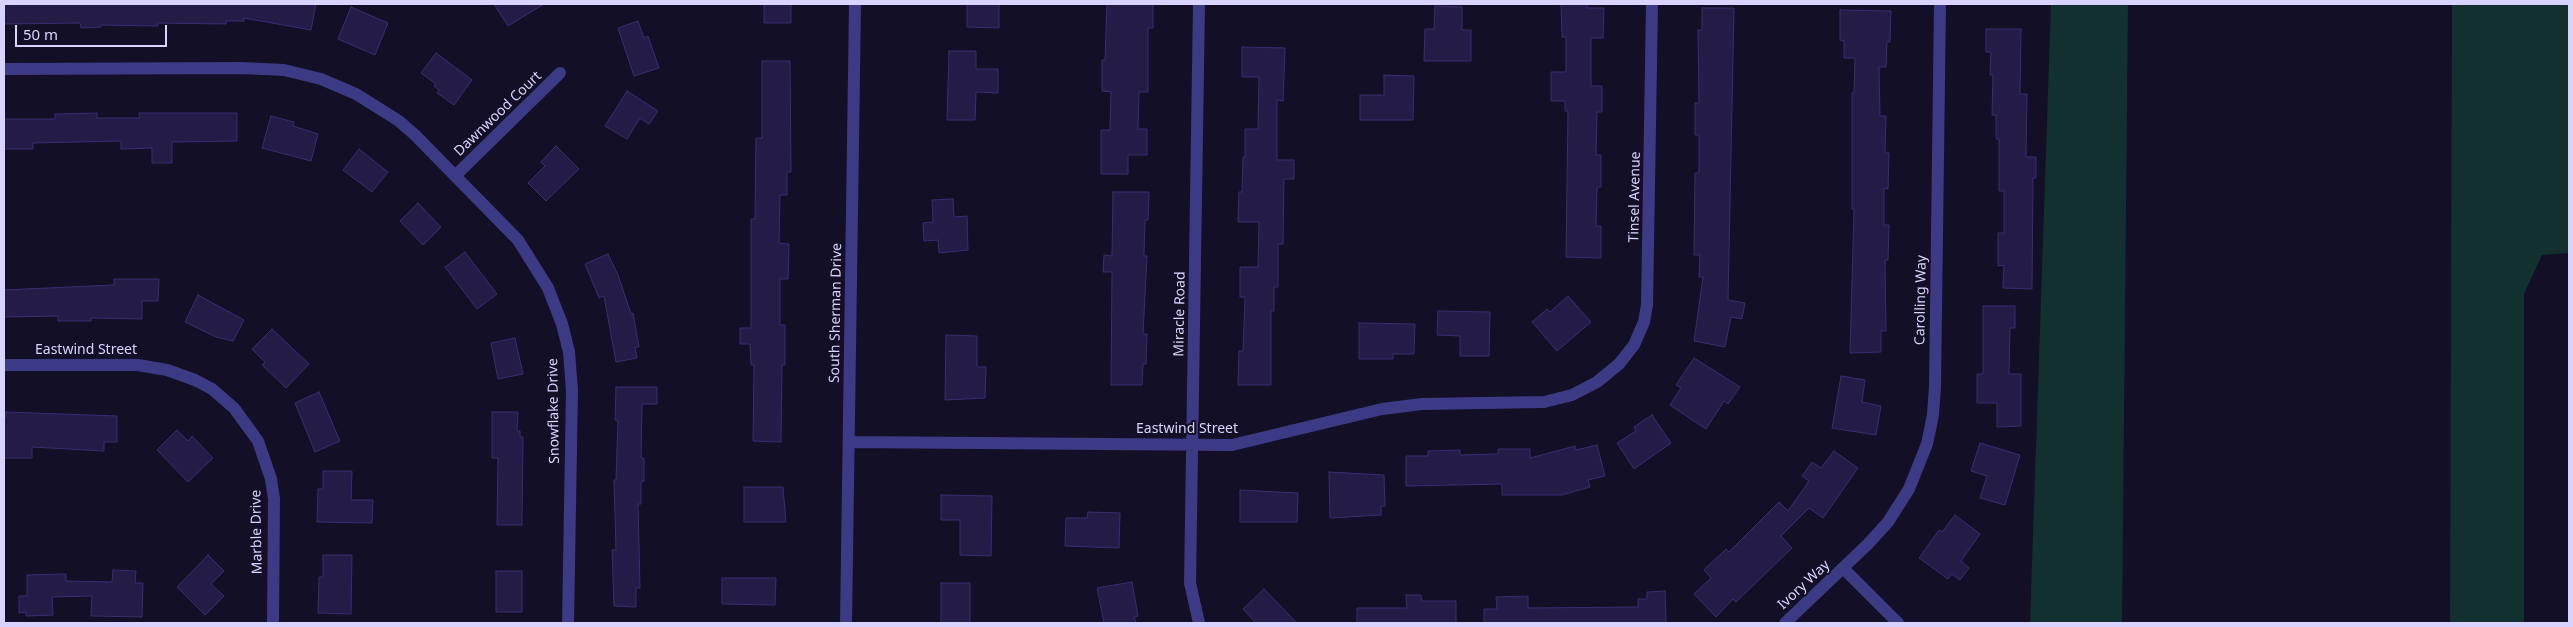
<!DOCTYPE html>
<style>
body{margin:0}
#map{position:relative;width:2573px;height:627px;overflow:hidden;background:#130f26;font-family:"Noto Sans",sans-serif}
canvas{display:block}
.frame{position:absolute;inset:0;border:5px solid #d9d4ff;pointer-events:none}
.scale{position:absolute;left:15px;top:25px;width:152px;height:22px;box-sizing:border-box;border:2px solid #d9d4ff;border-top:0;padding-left:6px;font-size:15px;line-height:18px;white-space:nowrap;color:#d9d4ff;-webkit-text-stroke:4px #130f26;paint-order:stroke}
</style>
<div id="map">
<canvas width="2573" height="627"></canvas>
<div class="frame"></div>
<div class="scale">50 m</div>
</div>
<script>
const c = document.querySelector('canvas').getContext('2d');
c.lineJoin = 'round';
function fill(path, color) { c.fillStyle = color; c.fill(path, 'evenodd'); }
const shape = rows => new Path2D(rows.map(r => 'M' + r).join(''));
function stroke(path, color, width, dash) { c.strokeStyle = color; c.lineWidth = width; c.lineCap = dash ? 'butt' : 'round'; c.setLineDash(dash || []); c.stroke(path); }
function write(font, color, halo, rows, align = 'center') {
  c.font = font + ' "Noto Sans",sans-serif'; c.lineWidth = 4; c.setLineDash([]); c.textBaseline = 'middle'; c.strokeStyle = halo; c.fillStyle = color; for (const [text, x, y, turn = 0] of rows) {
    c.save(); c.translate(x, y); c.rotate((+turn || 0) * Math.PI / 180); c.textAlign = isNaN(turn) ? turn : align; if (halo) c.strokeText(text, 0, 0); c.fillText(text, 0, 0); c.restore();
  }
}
fill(shape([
 [2051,4,2128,4,2122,623,2030,623],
 [2452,4,2569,4,2569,253,2542,255,2524,294,2524,623,2450,623]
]), '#12302f');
const building = shape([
 [4,4,316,4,311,30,244,18,244,21,226,21,226,24,158,23,158,26,101,25,101,27,81,28,80,23,4,24,4,4],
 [494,4,544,4,508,26,494,4],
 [764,4,791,4,791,23,764,23,764,4],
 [967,4,999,4,999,28,967,27,967,4],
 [1107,4,1153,4,1153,28,1148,28,1148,92,1139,92,1138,129,1147,129,1147,155,1128,155,1128,174,1101,174,1101,130,1110,130,1111,92,1102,91,1102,60,1105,60,1107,4],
 [1561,4,1587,4,1587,8,1604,8,1603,38,1591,38,1591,86,1602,86,1602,112,1597,112,1596,155,1601,155,1601,187,1597,187,1596,226,1601,226,1601,258,1566,257,1568,111,1565,111,1565,101,1551,101,1551,72,1566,72,1566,37,1562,37,1561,4],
 [1435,6,1462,7,1462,30,1471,30,1471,61,1424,61,1425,29,1434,29,1435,6],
 [351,7,388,23,375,55,338,39,351,7],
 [1702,8,1734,8,1728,300,1745,303,1742,319,1731,317,1725,347,1694,341,1703,277,1699,277,1700,255,1694,255,1695,173,1699,173,1699,135,1695,135,1695,103,1699,103,1698,30,1702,30,1702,8],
 [1840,10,1891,11,1890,42,1887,42,1886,67,1879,67,1880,116,1886,116,1885,153,1889,153,1888,189,1884,188,1884,225,1889,225,1888,260,1885,260,1886,331,1881,331,1881,352,1850,353,1854,209,1852,209,1852,93,1854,93,1855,58,1844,58,1844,41,1840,40,1840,10],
 [638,21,644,38,648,36,659,68,634,76,618,28,638,21],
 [1986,29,2021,29,2020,94,2027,94,2026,157,2036,157,2036,178,2033,178,2032,289,2003,288,2004,265,1998,266,1998,233,2004,233,2004,191,1999,191,1999,139,1996,139,1996,115,1992,115,1993,75,1990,75,1991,52,1986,52,1986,29],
 [1242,47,1285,48,1283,101,1277,100,1277,160,1294,160,1294,179,1284,179,1283,244,1278,244,1278,287,1274,287,1274,311,1271,311,1271,385,1238,385,1239,351,1243,351,1245,297,1240,297,1240,267,1258,267,1259,222,1238,222,1239,192,1242,192,1243,157,1245,157,1245,129,1258,129,1259,77,1242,77,1242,47],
 [949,51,976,51,976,69,998,69,998,93,976,92,975,120,947,120,949,51],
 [436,53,472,80,454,105,437,93,439,90,434,86,436,84,421,73,436,53],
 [762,61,790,61,791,172,787,172,787,195,780,195,779,243,789,244,788,279,780,279,780,325,785,325,785,365,782,365,781,442,753,441,754,365,751,365,750,344,740,344,740,328,751,328,751,219,755,219,756,138,762,138,762,61],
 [1384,75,1414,76,1413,120,1360,120,1360,95,1384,95,1384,75],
 [627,91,658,111,649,124,640,118,627,139,605,126,627,91],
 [97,113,97,118,140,118,139,113,237,113,237,141,172,142,172,163,152,163,152,148,121,149,121,141,33,143,33,149,4,149,4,119,55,119,55,114,97,113],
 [271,116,294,122,293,126,318,134,311,161,262,148,271,116],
 [556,146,579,169,546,201,528,183,545,166,541,162,556,146],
 [359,149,388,172,372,192,343,170,359,149],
 [1113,192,1149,192,1148,220,1145,220,1144,256,1147,256,1143,334,1147,334,1146,364,1143,364,1142,385,1111,385,1112,272,1103,272,1104,255,1112,256,1113,192],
 [953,199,954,217,967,216,968,250,939,253,938,240,924,241,923,223,933,222,932,200,953,199],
 [418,203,441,227,423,245,400,221,418,203],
 [465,252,497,294,477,309,445,267,465,252],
 [608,254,618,275,631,314,633,313,639,347,635,347,637,358,616,362,604,296,599,298,585,264,608,254],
 [114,279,159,279,158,301,142,301,142,319,91,318,91,321,58,321,58,316,4,317,4,290,114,285,114,279],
 [198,295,244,320,233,341,216,337,185,322,198,295],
 [1568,296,1591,322,1557,351,1532,322,1547,309,1550,312,1568,296],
 [1983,306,2015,306,2015,328,2010,328,2009,374,2021,374,2021,426,1997,427,1997,403,1977,403,1977,374,1983,374,1983,306],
 [1438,311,1490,312,1489,356,1460,356,1460,336,1437,335,1438,311],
 [1359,323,1415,324,1414,354,1393,354,1393,359,1359,359,1359,323],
 [272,329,309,364,286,388,262,365,265,362,252,349,272,329],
 [946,335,977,336,977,367,986,367,985,398,945,400,946,335],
 [515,338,523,374,498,379,491,343,515,338],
 [1694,358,1740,387,1728,404,1724,401,1706,429,1670,405,1681,388,1676,385,1694,358],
 [1841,376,1865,380,1862,402,1881,406,1876,435,1832,428,1841,376],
 [616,387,657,387,657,404,642,404,641,458,644,458,644,481,641,482,641,504,638,504,640,588,636,588,636,607,614,606,612,550,616,550,614,480,616,480,618,421,615,420,616,387],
 [319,392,340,441,315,452,295,403,319,392],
 [6,412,117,416,117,442,104,442,104,451,32,447,32,458,4,458,4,417,6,417,6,412],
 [492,412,518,412,517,431,520,431,520,437,523,437,522,525,497,525,498,458,492,458,492,412],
 [1652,415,1671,443,1634,469,1617,443,1636,431,1634,427,1652,415],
 [177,430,188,441,192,436,213,458,188,482,157,450,177,430],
 [1980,443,2020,455,2005,505,1980,498,1987,476,1971,471,1980,443],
 [1597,445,1605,476,1588,480,1590,487,1562,495,1502,495,1502,484,1406,486,1406,456,1428,456,1428,451,1460,450,1460,455,1498,454,1498,449,1530,449,1530,458,1575,446,1576,450,1597,445],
 [1834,451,1858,468,1823,518,1809,508,1781,536,1792,548,1736,602,1733,599,1716,617,1694,594,1711,578,1704,570,1726,549,1729,552,1779,502,1788,511,1809,481,1802,476,1812,462,1821,468,1834,451],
 [323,471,352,471,351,500,373,500,372,523,317,522,318,489,323,489,323,471],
 [1329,472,1384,475,1385,506,1381,506,1381,515,1330,518,1329,472],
 [744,487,783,487,786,522,744,522,744,487],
 [1240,490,1298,493,1297,522,1240,522,1240,490],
 [941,495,992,496,991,556,960,555,960,520,941,520,941,495],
 [1088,512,1120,513,1119,548,1065,546,1066,518,1087,518,1088,512],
 [1955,515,1980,534,1961,561,1969,568,1960,580,1952,574,1948,579,1919,558,1939,530,1942,532,1955,515],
 [208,555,224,571,211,584,224,596,205,615,177,587,208,555],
 [323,555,352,555,351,614,318,613,319,577,323,577,323,555],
 [113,570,136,571,135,583,143,583,142,617,91,616,92,596,52,597,53,615,26,616,26,612,19,613,19,596,27,596,27,575,66,574,66,581,112,582,113,570],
 [496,571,522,571,522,612,496,612,496,571],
 [722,578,776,578,775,605,722,604,722,578],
 [1132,582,1138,616,1134,617,1136,623,1104,623,1097,588,1132,582],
 [941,583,970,583,970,623,941,623,941,583],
 [1264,589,1297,623,1256,623,1243,609,1264,589],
 [1665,591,1666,623,1484,623,1484,609,1497,609,1496,597,1528,596,1528,608,1638,607,1638,599,1647,599,1647,592,1665,591],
 [1406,595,1421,595,1422,601,1456,601,1456,623,1357,623,1357,608,1407,608,1406,595]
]);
fill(building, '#241b47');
stroke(building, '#3b2d73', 1);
stroke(shape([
 [4,69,241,68,284,70,321,79,356,94,399,121,415,135,518,240,548,288,562,324,569,352,572,390,568,623],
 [456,175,560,73],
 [4,365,138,365,167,370,195,380,212,389,234,408,258,441,271,479,274,499,273,623],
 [849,442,1232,445,1382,409,1422,404,1544,402,1572,395,1597,382,1619,364,1634,345,1644,322,1647,305,1652,4],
 [1843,568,1898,623],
 [846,623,855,4],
 [1199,623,1190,583,1199,4],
 [1785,623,1868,544,1888,522,1909,489,1927,444,1933,415,1935,386,1940,4]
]), '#3d3a85', 12);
write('14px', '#d9d4ff', '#130f26', [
 ["Dawnwood Court",498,114,-44],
 ["Tinsel Avenue",1635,197,-89],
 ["Carolling Way",1921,300,-89],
 ["South Sherman Drive",836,313,-89],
 ["Miracle Road",1180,314,-89],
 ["Eastwind Street",86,350],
 ["Snowflake Drive",554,411,-91],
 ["Eastwind Street",1187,429],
 ["Marble Drive",257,532,-91],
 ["Ivory Way",1804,585,-43]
]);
</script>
